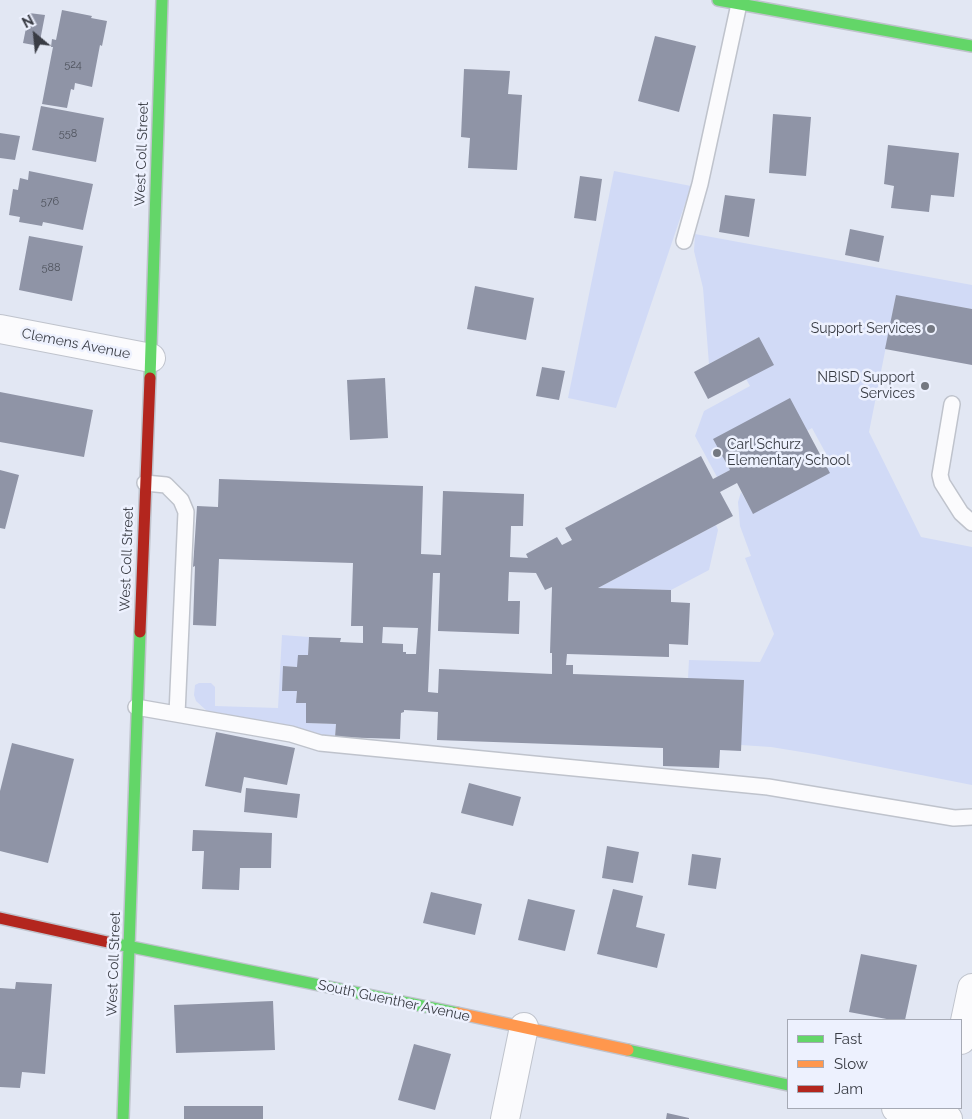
<!DOCTYPE html>
<style>
body{margin:0}
#map{position:relative;width:972px;height:1119px;overflow:hidden;background:#e2e7f3;font-family:Raleway,sans-serif}
canvas{display:block}
.legend{position:absolute;left:787px;top:1019px;width:175px;height:90px;box-sizing:border-box;background:#edf1fe;border:1px solid #a5a9b4;margin:0;padding:6px 9px;list-style:none;font-size:15px;color:#393c44}
.legend li{display:flex;align-items:center;gap:10px;height:25px}
.legend b{width:25px;border:1px solid #a5a9b4}
.north{position:absolute;left:10px;top:10px;width:50px;height:50px;-webkit-text-stroke:4px #edf1fe;paint-order:stroke;rotate:332deg;font-size:14px;font-weight:700;line-height:20px;text-align:center;color:#393c44}
.north::after{content:'';display:block;margin:auto;width:18px;height:22px;background:#393c44;clip-path:polygon(50% 0,100% 100%,50% 72%,0 100%)}
</style>
<div id="map">
<canvas width="972" height="1119"></canvas>
<ul class="legend">
<li><b style="height:6px;background:#63d668"></b>Fast</li>
<li><b style="height:6px;background:#ff974d"></b>Slow</li>
<li><b style="height:6px;background:#b3261e"></b>Jam</li>
</ul>
<div class="north">N</div>
</div>
<script>
const c = document.querySelector('canvas').getContext('2d');
c.lineJoin = 'round';
function fill(path, color) { c.fillStyle = color; c.fill(path, 'evenodd'); }
const shape = rows => new Path2D(rows.map(r => 'M' + r).join(''));
function stroke(path, color, width, dash) { c.strokeStyle = color; c.lineWidth = width; c.lineCap = dash ? 'butt' : 'round'; c.setLineDash(dash || []); c.stroke(path); }
function write(font, color, halo, rows, align = 'center') {
  c.font = font + ' Raleway,sans-serif'; c.lineWidth = 5; c.setLineDash([]); c.textBaseline = 'middle'; c.strokeStyle = halo; c.fillStyle = color; for (const [text, x, y, turn = 0] of rows) {
    c.save(); c.translate(x, y); c.rotate((+turn || 0) * Math.PI / 180); c.textAlign = isNaN(turn) ? turn : align; if (halo) c.strokeText(text, 0, 0); c.fillText(text, 0, 0); c.restore();
  }
}
fill(shape([
 [614,171,691,186,616,408,568,398],
 [695,234,972,285,972,309,896,296,869,432,921,537,972,547,972,785,814,754,771,747,741,745,688,678,689,660,760,662,774,634,745,558,751,556,740,526,738,502,741,492,753,513,831,463,812,428,807,431,714,440,730,470,717,477,695,436,704,411,750,386,746,379,759,337,709,364,703,288,694,251],
 [716,525,718,530,709,570,671,590,598,588],
 [282,635,309,637,308,655,297,667,283,666,283,691,297,691,296,703,306,703,306,723,336,724,335,737,319,736,294,729,207,711,196,701,194,695,195,685,199,683,211,683,215,687,215,706,278,708]
]), '#d1daf6');
fill(shape([
 [62,10,92,16,91,18,107,21,102,46,100,45,92,87,75,83,74,90,71,89,67,108,42,104,53,47,51,47,52,39,56,40],
 [29,13,45,15,39,46,23,43],
 [655,36,696,46,679,112,638,101],
 [464,69,510,71,508,94,522,95,517,170,468,168,470,138,461,137],
 [41,106,104,118,96,162,32,150],
 [773,114,811,117,806,176,769,173],
 [0,133,20,136,15,160,0,158],
 [888,145,959,153,954,197,931,195,929,212,891,208,894,186,884,184],
 [29,171,93,184,83,230,43,222,42,226,19,222,20,217,9,215,13,189,18,190,20,178,28,180],
 [580,176,602,179,596,221,574,218],
 [725,195,755,199,749,237,719,232],
 [850,229,884,236,879,262,845,255],
 [29,236,83,246,72,301,19,290],
 [475,286,534,298,526,340,467,329],
 [896,295,972,309,972,365,885,349],
 [759,337,774,365,708,399,694,372],
 [542,367,565,371,559,400,536,396],
 [385,378,388,438,350,440,347,380],
 [0,392,93,410,84,457,0,442],
 [790,398,830,473,753,514,737,483,720,492,733,516,598,588,671,590,671,602,690,603,688,645,669,644,669,657,567,654,566,665,573,665,573,674,744,680,741,751,720,750,719,768,663,766,663,748,437,740,438,712,404,710,404,712,401,713,400,739,335,737,336,724,306,723,306,703,296,703,297,691,282,691,283,666,297,667,298,655,308,655,309,637,341,638,340,642,363,643,363,626,351,626,353,563,219,559,216,626,193,625,195,566,193,567,197,506,218,507,219,479,423,486,421,554,441,555,443,491,524,494,523,526,511,526,510,557,528,558,526,554,557,537,562,545,572,540,565,528,701,456,713,479,730,470,713,439],
 [509,572,536,573,545,590,552,587,550,653,552,653,552,674,439,669,438,693,428,692,433,573,440,573,438,631,519,634,520,601,508,601],
 [383,627,418,628,416,654,406,654,406,652,403,652,403,644,382,643],
 [0,470,19,475,5,529,0,528],
 [216,732,295,748,287,785,244,777,241,793,205,786],
 [12,743,74,759,48,863,0,851,0,791],
 [469,783,521,797,513,826,461,813],
 [246,788,300,794,297,818,244,812],
 [193,830,272,833,271,868,240,868,239,890,202,889,204,851,192,851],
 [607,846,639,852,633,883,602,878],
 [692,854,721,858,716,889,688,885],
 [613,889,643,896,636,927,665,934,657,968,597,954],
 [431,892,482,904,475,935,423,923],
 [528,899,575,910,565,951,518,940],
 [861,954,917,965,905,1020,892,1020,849,1012],
 [16,982,52,984,45,1074,22,1072,20,1088,0,1087,0,988,15,989],
 [273,1001,275,1050,176,1053,174,1005],
 [414,1044,451,1054,435,1110,398,1100],
 [184,1106,263,1106,263,1119,184,1119],
 [667,1113,689,1118,689,1119,666,1119]
]), '#8f94a6');
const lane = shape([
 [684,241,700,184,739,4],
 [952,404,940,475,942,483,961,513,972,523],
 [145,483,166,485,181,500,186,512,177,714],
 [136,707,291,734,320,743,768,787,954,818,972,817]
]);
const street = shape([
 [0,329,151,358],
 [961,1040,972,988],
 [896,1108,948,1119],
 [505,1119,524,1027]
]);
const fast = shape([
 [718,0,972,46],
 [150,378,162,0],
 [112,943,457,1013],
 [628,1050,788,1085],
 [123,1119,140,632]
]);
const slow = shape([
 [457,1013,628,1050]
]);
const jam = shape([
 [140,632,150,378],
 [0,918,112,943]
]);
stroke(lane, '#bfc3cc', 18);
stroke(street, '#bfc3cc', 30);
stroke(fast, '#bfc3cc', 14);
stroke(slow, '#bfc3cc', 14);
stroke(jam, '#bfc3cc', 14);
stroke(lane, '#fbfbfd', 15);
stroke(street, '#fbfbfd', 28);
stroke(fast, '#63d668', 11);
stroke(slow, '#ff974d', 11);
stroke(jam, '#b3261e', 11);
for (const [x, y, r, color] of [
 [931,329,5,"#747881"],
 [925,386,5,"#747881"],
 [717,453,5,"#747881"]
]) { const dot = new Path2D(); dot.arc(x, y, r, 0, 2 * Math.PI); c.fillStyle = color; c.fill(dot); stroke(dot, '#edf1fe', 2); }
write('11px', '#4e525c', null, [
 ["524",73,65],
 ["558",68,134],
 ["576",50,202],
 ["588",51,268]
]);
write('14px', '#393c44', '#edf1fe', [
 ["West Coll Street",142,154,-88],
 ["Clemens Avenue",76,344,11],
 ["West Coll Street",127,559,-88],
 ["West Coll Street",114,964,-88],
 ["South Guenther Avenue",394,1001,12]
]);
write('14px', '#393c44', '#edf1fe', [
 ["Support Services",921,329],
 ["NBISD Support",915,378],
 ["Services",915,394],
 ["Carl Schurz",727,445,"left"],
 ["Elementary School",727,461,"left"]
], 'right');
</script>
